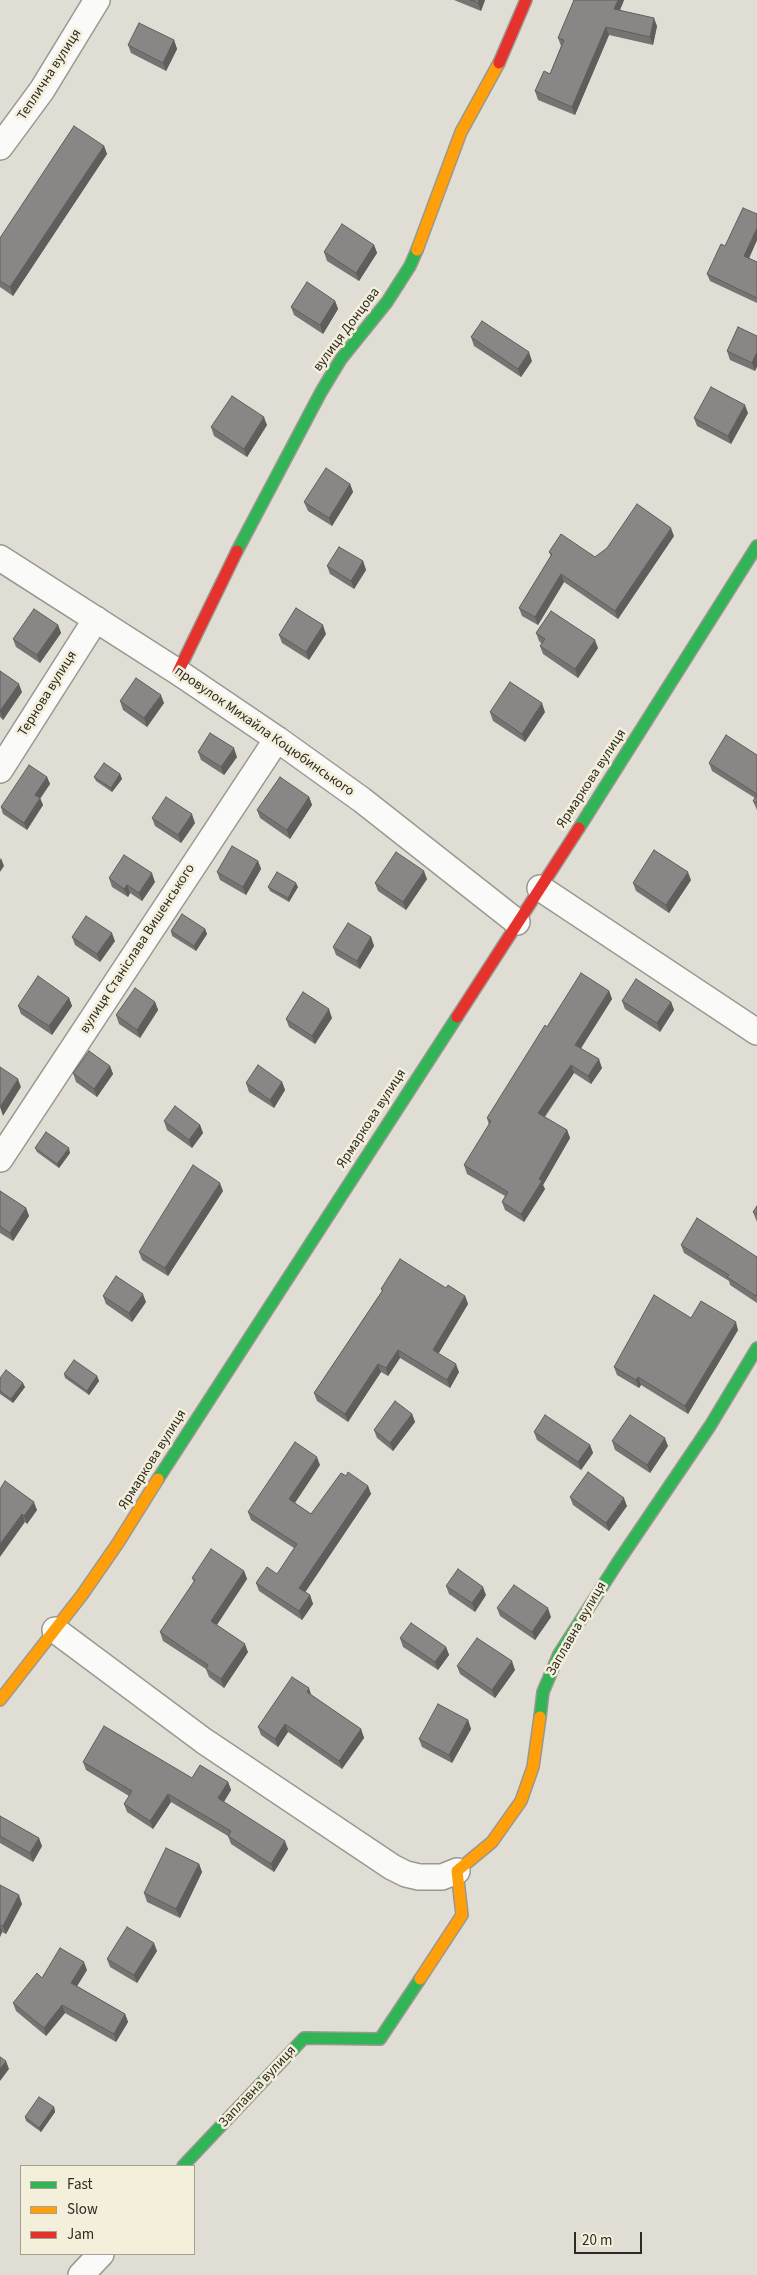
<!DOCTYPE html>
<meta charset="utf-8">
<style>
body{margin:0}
#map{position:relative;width:757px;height:2275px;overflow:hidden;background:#e0ded4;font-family:"Source Sans 3",sans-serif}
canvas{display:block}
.legend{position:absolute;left:20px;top:2165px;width:175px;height:90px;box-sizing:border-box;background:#f3efdb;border:1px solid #a4a192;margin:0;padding:6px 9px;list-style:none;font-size:15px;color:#2d2b24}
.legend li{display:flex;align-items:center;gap:10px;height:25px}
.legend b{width:25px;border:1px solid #a4a192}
.scale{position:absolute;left:574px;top:2232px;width:68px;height:22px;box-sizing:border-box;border:2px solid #2d2b24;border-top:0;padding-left:6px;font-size:15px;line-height:18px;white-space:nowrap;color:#2d2b24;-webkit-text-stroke:4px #f3efdb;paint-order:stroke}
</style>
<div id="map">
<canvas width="757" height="2275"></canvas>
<ul class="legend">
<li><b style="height:6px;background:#30b455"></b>Fast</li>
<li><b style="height:6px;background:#ff9f0a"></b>Slow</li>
<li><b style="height:6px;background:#e5322d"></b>Jam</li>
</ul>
<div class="scale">20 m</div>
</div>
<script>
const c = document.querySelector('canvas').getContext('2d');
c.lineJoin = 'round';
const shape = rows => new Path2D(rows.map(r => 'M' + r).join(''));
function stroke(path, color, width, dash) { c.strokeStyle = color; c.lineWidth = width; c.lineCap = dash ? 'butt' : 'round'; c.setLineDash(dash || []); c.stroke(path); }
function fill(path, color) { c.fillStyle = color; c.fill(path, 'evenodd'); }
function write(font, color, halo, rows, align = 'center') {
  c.font = font + ' "Source Sans 3",sans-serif'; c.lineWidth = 5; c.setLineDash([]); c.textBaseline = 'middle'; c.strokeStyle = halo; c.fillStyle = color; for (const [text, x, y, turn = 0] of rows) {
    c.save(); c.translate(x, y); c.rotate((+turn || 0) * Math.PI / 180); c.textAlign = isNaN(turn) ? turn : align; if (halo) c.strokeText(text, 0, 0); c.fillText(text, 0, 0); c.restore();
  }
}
const street = shape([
 [0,147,42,90,97,0],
 [0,558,178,672,277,739,362,800,517,922],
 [0,770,96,619],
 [540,888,757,1032],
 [0,1159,277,739],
 [55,1630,204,1741,392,1867,406,1874,419,1877,442,1877,457,1871],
 [81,2275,101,2254]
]);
const fast = shape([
 [237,551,321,392,341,359,387,302,410,266,417,250],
 [579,828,757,546],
 [158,1479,457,1017],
 [540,1717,543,1692,559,1654,618,1562,710,1426,757,1348],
 [183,2166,304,2038,380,2039,420,1979]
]);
const slow = shape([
 [417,250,461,132,499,63],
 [0,1700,82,1595,118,1543,158,1479],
 [420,1979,462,1915,457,1871,492,1842,521,1801,533,1767,540,1717]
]);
const jam = shape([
 [499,63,526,0],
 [178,672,237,551],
 [457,1017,579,828]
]);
stroke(street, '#9a9890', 28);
stroke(fast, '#9a9890', 14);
stroke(slow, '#9a9890', 14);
stroke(jam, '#9a9890', 14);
stroke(street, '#fafaf9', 25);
stroke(fast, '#30b455', 11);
stroke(slow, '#ff9f0a', 11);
stroke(jam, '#e5322d', 11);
fill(shape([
 [454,0,485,0,481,11],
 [624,0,620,10,657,26,653,45,609,35,575,115,538,100,535,91,550,74,561,46,558,38],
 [174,40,177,49,166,71,131,53,128,45],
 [104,146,107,154,13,296,0,287,0,238],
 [757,240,749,258,757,262,757,303,710,281,707,274,725,246],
 [374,245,377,253,359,281,327,261,324,252],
 [335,301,338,309,323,334,294,315,291,307],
 [757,336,755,371,730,360,727,351],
 [471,337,532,361,521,377,474,346],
 [748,413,731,444,697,426,694,418],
 [267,425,247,457,214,436,211,427],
 [350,484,353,492,332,526,308,511,304,502],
 [674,536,618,619,564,582,538,625,522,616,519,608,551,556,549,552,595,557],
 [363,561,366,570,354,589,330,574,327,566],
 [58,625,61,633,40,663,16,647,13,639],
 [536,633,598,648,578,678,543,654,540,646,542,644,539,641],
 [326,634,309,660,282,643,279,635],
 [0,671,22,692,3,720,0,717],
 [120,701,164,703,147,727,123,710],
 [490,712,545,712,525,742,493,721],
 [198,752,237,757,224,775,201,760],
 [757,755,757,810,753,801,755,798,712,771,709,763],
 [120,774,122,779,112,792,96,781,94,777],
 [47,777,50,784,40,798,43,805,27,830,3,814,1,807],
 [309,797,312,805,290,839,260,818,257,810],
 [152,818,195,823,181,843,155,826],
 [258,861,261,869,246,895,220,880,217,872],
 [109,878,155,882,142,901,130,893,128,897,112,887],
 [427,879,406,910,378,891,375,883],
 [691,880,669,913,636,891,633,883],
 [268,887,298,887,289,902,270,891],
 [205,929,207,934,196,951,172,936,171,931],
 [72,937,115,941,100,962,75,945],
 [371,937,374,946,360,969,336,955,333,947],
 [609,991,612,999,581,1048,602,1068,591,1084,574,1073,545,1117,567,1130,570,1138,543,1185,545,1189,524,1222,505,1210,502,1202,505,1196,467,1174,464,1165,489,1125,487,1118,547,1027],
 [69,998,72,1006,52,1035,21,1014,18,1006],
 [622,1001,671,1002,674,1010,660,1032,625,1009],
 [155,1002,158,1010,140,1038,119,1024,116,1015],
 [332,1018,315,1044,289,1027,286,1019],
 [110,1066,113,1074,97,1097,76,1082,73,1073],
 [282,1082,285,1090,274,1108,249,1092,246,1083],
 [164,1121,200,1125,203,1133,192,1148,167,1130],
 [35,1148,70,1153,59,1168,37,1152],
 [0,1191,26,1208,29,1216,13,1241,0,1233],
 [223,1191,168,1276,142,1260,139,1252],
 [757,1206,757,1222,753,1212],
 [681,1245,757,1257,757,1303,730,1285,729,1281,684,1253],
 [446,1288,465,1296,468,1304,438,1354,459,1372,450,1388,400,1358,388,1376,381,1372,348,1422,317,1401,314,1393,382,1291,381,1289],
 [103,1296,146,1302,132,1322,106,1304],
 [691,1318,738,1330,688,1414,641,1385,639,1388,617,1375,614,1367],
 [64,1374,97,1376,99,1381,89,1395,65,1378],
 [0,1378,25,1387,13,1403,0,1394],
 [412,1414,415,1422,393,1451,377,1438,374,1430],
 [534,1432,590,1445,593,1453,581,1470,537,1440],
 [612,1441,668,1446,650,1473,615,1450],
 [320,1465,295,1503,311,1514,346,1476,368,1486,371,1494,305,1592,310,1595,313,1604,302,1620,259,1591,256,1583,277,1574,294,1548,251,1520,248,1512],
 [0,1489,37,1510,27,1524,25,1522],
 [570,1497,627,1506,609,1531,573,1505],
 [244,1571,247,1579,217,1625,248,1652,224,1688,209,1677,206,1669,163,1641,160,1632,194,1582,192,1578],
 [446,1586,486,1595,475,1612,449,1594],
 [497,1608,551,1617,535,1640,500,1616],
 [400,1638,446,1647,449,1655,438,1670,403,1647],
 [457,1666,515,1670,495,1698,460,1674],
 [312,1696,361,1729,364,1738,342,1769,288,1732,278,1747,261,1735,258,1727],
 [468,1720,471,1729,452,1763,422,1747,419,1739],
 [83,1762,192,1778,228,1782,231,1790,224,1802,288,1849,274,1872,231,1844,228,1836,171,1802,153,1829,127,1812,124,1804,129,1796,86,1770],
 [0,1816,42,1846,33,1862,0,1843],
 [199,1864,202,1872,180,1918,147,1902,144,1893],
 [0,1885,22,1904,6,1934,2,1932,0,1937],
 [157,1951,137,1983,110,1967,107,1959],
 [87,1970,77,1986,125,2014,128,2022,116,2042,65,2013,46,2036,16,2011,13,2003,42,1978],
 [54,2107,55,2112,41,2132,26,2121,25,2117]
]), '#757472');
fill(shape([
 [479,0,485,0,481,11,478,3],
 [618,0,624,0,617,17,614,9],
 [654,18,657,26,653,45,650,37],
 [606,27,609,35,575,115,572,107],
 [174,40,177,49,166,71,163,63],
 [104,146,107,154,13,296,10,287],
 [757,228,757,240,747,263,744,256],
 [374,245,377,253,359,281,356,273],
 [335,301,338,309,323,334,320,325],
 [529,352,532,361,521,377,518,369],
 [757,352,757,367,755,371,752,363],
 [745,405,748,413,731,444,728,436],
 [264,417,267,425,247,457,244,449],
 [350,484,353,492,332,526,329,518],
 [671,528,674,536,618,619,615,611],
 [363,561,366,570,354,589,351,581],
 [561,574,564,582,538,625,535,617],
 [58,625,61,633,40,663,37,655],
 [323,625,326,634,309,660,306,652],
 [595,640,598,648,578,678,575,669],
 [19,684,22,692,3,720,0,711],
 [161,695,164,703,147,727,144,718],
 [542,703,545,712,525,742,522,734],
 [234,748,237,757,224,775,221,767],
 [120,774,122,779,112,792,111,788],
 [47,777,50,784,38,802,35,795],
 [309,797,312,805,290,839,287,830],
 [40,798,43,805,27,830,24,823],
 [192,814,195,823,181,843,178,835],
 [1,858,4,866,0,872,0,860],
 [258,861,261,869,246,895,243,887],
 [424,871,427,879,406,910,403,902],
 [688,872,691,880,669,913,666,905],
 [152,873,155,882,142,901,139,893],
 [296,883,298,887,289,902,288,898],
 [127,885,130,893,128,897,124,889],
 [205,929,207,934,196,951,194,946],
 [112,933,115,941,100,962,97,954],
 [371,937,374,946,360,969,357,961],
 [609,991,612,999,578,1053,575,1045],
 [69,998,72,1006,52,1035,49,1026],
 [155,1002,158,1010,140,1038,137,1030],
 [671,1002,674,1010,660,1032,657,1023],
 [329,1009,332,1018,315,1044,312,1036],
 [599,1059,602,1068,591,1084,588,1076],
 [571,1065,574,1073,541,1121,538,1113],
 [110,1066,113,1074,97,1097,94,1089],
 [18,1079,21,1087,3,1116,0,1107],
 [282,1082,285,1090,274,1108,270,1100],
 [200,1125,203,1133,192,1148,189,1140],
 [567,1130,570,1138,543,1185,545,1189,524,1222,521,1214,539,1179],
 [69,1148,70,1153,59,1168,57,1164],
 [220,1183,223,1191,168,1276,165,1268],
 [26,1208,29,1216,13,1241,10,1233],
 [143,1294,146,1302,132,1322,129,1313],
 [465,1296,468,1304,436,1358,433,1350],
 [736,1322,738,1330,688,1414,685,1406],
 [398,1350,400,1358,388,1376,386,1368],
 [378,1364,381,1372,348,1422,345,1414],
 [456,1364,459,1372,450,1388,447,1380],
 [97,1376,99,1381,89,1395,87,1391],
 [638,1377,641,1385,639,1388,636,1380],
 [23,1383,25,1387,13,1403,11,1399],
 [412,1414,415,1422,393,1451,390,1443],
 [665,1438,668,1446,650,1473,647,1465],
 [590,1445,593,1453,581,1470,578,1462],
 [317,1457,320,1465,292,1507,289,1499],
 [368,1486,371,1494,302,1597,299,1588],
 [624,1498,627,1506,609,1531,606,1523],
 [34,1502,37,1510,27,1524,24,1516],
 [22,1514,25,1522,0,1557,0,1544],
 [244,1571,247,1579,214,1629,211,1621],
 [483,1587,486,1595,475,1612,472,1603],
 [310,1595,313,1604,302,1620,299,1611],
 [548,1608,551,1617,535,1640,532,1632],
 [245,1644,248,1652,224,1688,221,1679],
 [446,1647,449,1655,438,1670,435,1662],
 [512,1661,515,1670,495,1698,492,1690],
 [309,1688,312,1697,307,1692],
 [468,1720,471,1729,452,1763,449,1755],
 [285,1724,288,1732,278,1747,275,1739],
 [361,1729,364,1738,342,1769,339,1761],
 [228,1782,231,1790,221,1806,218,1798],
 [168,1794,171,1802,153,1829,150,1821],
 [39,1838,42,1846,33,1862,30,1853],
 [285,1841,288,1849,274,1872,271,1864],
 [199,1864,202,1872,180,1918,176,1909],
 [19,1895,22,1904,6,1934,3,1926],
 [0,1926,2,1932,0,1937],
 [154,1943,157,1951,137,1983,134,1975],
 [84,1962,87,1970,74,1991,71,1983],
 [62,2005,65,2013,46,2036,44,2028],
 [125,2014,128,2022,116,2042,114,2034],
 [6,2061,9,2069,0,2081,0,2069],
 [54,2107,55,2112,41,2132,39,2128]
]), '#5f5e5d');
const building = shape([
 [471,0,479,0,478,3,471,0],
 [574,0,618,0,614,9,654,18,650,37,606,27,572,107,535,91,544,71,550,74,564,40,558,38,574,0],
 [139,23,174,40,163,63,128,45,139,23],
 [74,126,104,146,10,287,0,281,0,238,74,126],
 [743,208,757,214,757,228,744,256,757,262,757,298,707,274,721,244,725,246,743,208],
 [342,224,374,245,356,273,324,252,342,224],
 [307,282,335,301,320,325,291,307,307,282],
 [482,321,529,352,518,369,471,337,482,321],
 [738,327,757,336,757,352,752,363,727,351,738,327],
 [711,387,745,405,728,436,694,418,711,387],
 [232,396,264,417,244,449,211,427,232,396],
 [326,468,350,484,329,518,304,502,326,468],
 [637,504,671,528,615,611,561,574,535,617,519,608,552,554,549,552,561,534,595,557,607,548,637,504],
 [339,547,363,561,351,581,327,566,339,547],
 [296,608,323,625,306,652,279,635,296,608],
 [34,609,58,625,37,655,13,639,34,609],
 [551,611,595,640,575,669,540,646,545,639,536,633,551,611],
 [0,671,19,684,0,711,0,671],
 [136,678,161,695,144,718,120,701,136,678],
 [510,682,542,703,522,734,490,712,510,682],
 [210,733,234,748,221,767,198,752,210,733],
 [726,735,757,755,757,794,709,763,726,735],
 [104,763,120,774,111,788,94,777,104,763],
 [29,765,47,777,35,795,40,798,24,823,1,807,29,765],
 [280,777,309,797,287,830,257,810,280,777],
 [757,795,757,803,753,801,757,795],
 [166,797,192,814,178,835,152,818,166,797],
 [232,846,258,861,243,887,217,872,232,846],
 [654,850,688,872,666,905,633,883,654,850],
 [396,852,424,871,403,902,375,883,396,852],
 [124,855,152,873,139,893,127,885,124,889,109,878,124,855],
 [277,872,296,883,288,898,268,887,277,872],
 [182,914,205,929,194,946,171,931,182,914],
 [86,916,112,933,97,954,72,937,86,916],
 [348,923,371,937,357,961,333,947,348,923],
 [581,973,609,991,575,1045,599,1059,588,1076,571,1065,538,1113,567,1130,539,1179,542,1181,521,1214,502,1202,508,1192,464,1165,491,1121,487,1118,545,1025,547,1027,581,973],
 [38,976,69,998,49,1026,18,1006,38,976],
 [636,979,671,1002,657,1023,622,1001,636,979],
 [135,988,155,1002,137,1030,116,1015,135,988],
 [303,992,329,1009,312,1036,286,1019,303,992],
 [89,1051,110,1066,94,1089,73,1073,89,1051],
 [258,1065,282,1082,270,1100,246,1083,258,1065],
 [0,1067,18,1079,0,1107,0,1067],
 [175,1106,200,1125,189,1140,164,1121,175,1106],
 [46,1132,69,1148,57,1164,35,1148,46,1132],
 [193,1165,220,1183,165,1268,139,1252,193,1165],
 [0,1191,26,1208,10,1233,0,1226,0,1191],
 [757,1206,757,1214,753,1212,757,1206],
 [697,1218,757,1257,757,1294,756,1296,727,1277,729,1275,681,1245,697,1218],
 [400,1259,446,1288,448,1285,465,1296,433,1350,456,1364,447,1380,398,1350,386,1368,378,1364,345,1414,314,1393,383,1290,381,1289,400,1259],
 [116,1276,143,1294,129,1313,103,1296,116,1276],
 [654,1295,691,1318,701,1301,736,1322,685,1406,638,1377,636,1380,614,1367,654,1295],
 [74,1360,97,1376,87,1391,64,1374,74,1360],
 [6,1370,23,1383,11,1399,0,1391,0,1378,6,1370],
 [395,1401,412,1414,390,1443,374,1430,395,1401],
 [545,1415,590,1445,578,1462,534,1432,545,1415],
 [630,1415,665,1438,647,1465,612,1441,630,1415],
 [295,1442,317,1457,289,1499,311,1514,341,1473,346,1476,348,1472,368,1486,299,1588,310,1595,299,1611,256,1583,267,1567,277,1574,297,1544,248,1512,295,1442],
 [588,1472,624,1498,606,1523,570,1497,588,1472],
 [5,1481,34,1502,24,1516,22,1514,0,1544,0,1489,5,1481],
 [211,1549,244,1571,211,1621,245,1644,221,1679,206,1669,208,1665,160,1632,195,1580,192,1578,211,1549],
 [458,1569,483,1587,472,1603,446,1586,458,1569],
 [514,1585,548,1608,532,1632,497,1608,514,1585],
 [411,1623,446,1647,435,1662,400,1638,411,1623],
 [477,1638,512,1661,492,1690,457,1666,477,1638],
 [292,1677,309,1688,307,1692,361,1729,339,1761,285,1724,275,1739,258,1727,292,1677],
 [438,1704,468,1720,449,1755,419,1739,438,1704],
 [104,1726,192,1778,200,1765,228,1782,218,1798,285,1841,271,1864,228,1836,231,1831,168,1794,150,1821,124,1804,132,1791,83,1762,104,1726],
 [0,1816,39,1838,30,1853,0,1836,0,1816],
 [166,1848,199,1864,176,1909,144,1893,166,1848],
 [0,1885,19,1895,3,1926,0,1925,0,1885],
 [127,1927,154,1943,134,1975,107,1959,127,1927],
 [60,1948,84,1962,71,1983,125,2014,114,2034,62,2005,44,2028,13,2003,37,1973,42,1978,60,1948],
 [0,2057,6,2061,0,2069,0,2057],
 [39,2097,54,2107,39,2128,25,2117,39,2097]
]);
fill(building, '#888785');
stroke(building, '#5f5e5d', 1);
write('14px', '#2d2b24', '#f3efdb', [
 ["Теплична вулиця",50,75,-57],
 ["вулиця Донцова",347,330,-53],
 ["Тернова вулиця",48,694,-58],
 ["провулок Михайла Коцюбинського",264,732,35],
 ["Ярмаркова вулиця",592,779,-57],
 ["вулиця Станіслава Вишенського",138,949,-57],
 ["Ярмаркова вулиця",372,1119,-57],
 ["Ярмаркова вулиця",153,1460,-58],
 ["Заплавна вулиця",577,1629,-60],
 ["Заплавна вулиця",258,2087,-47]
]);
</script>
